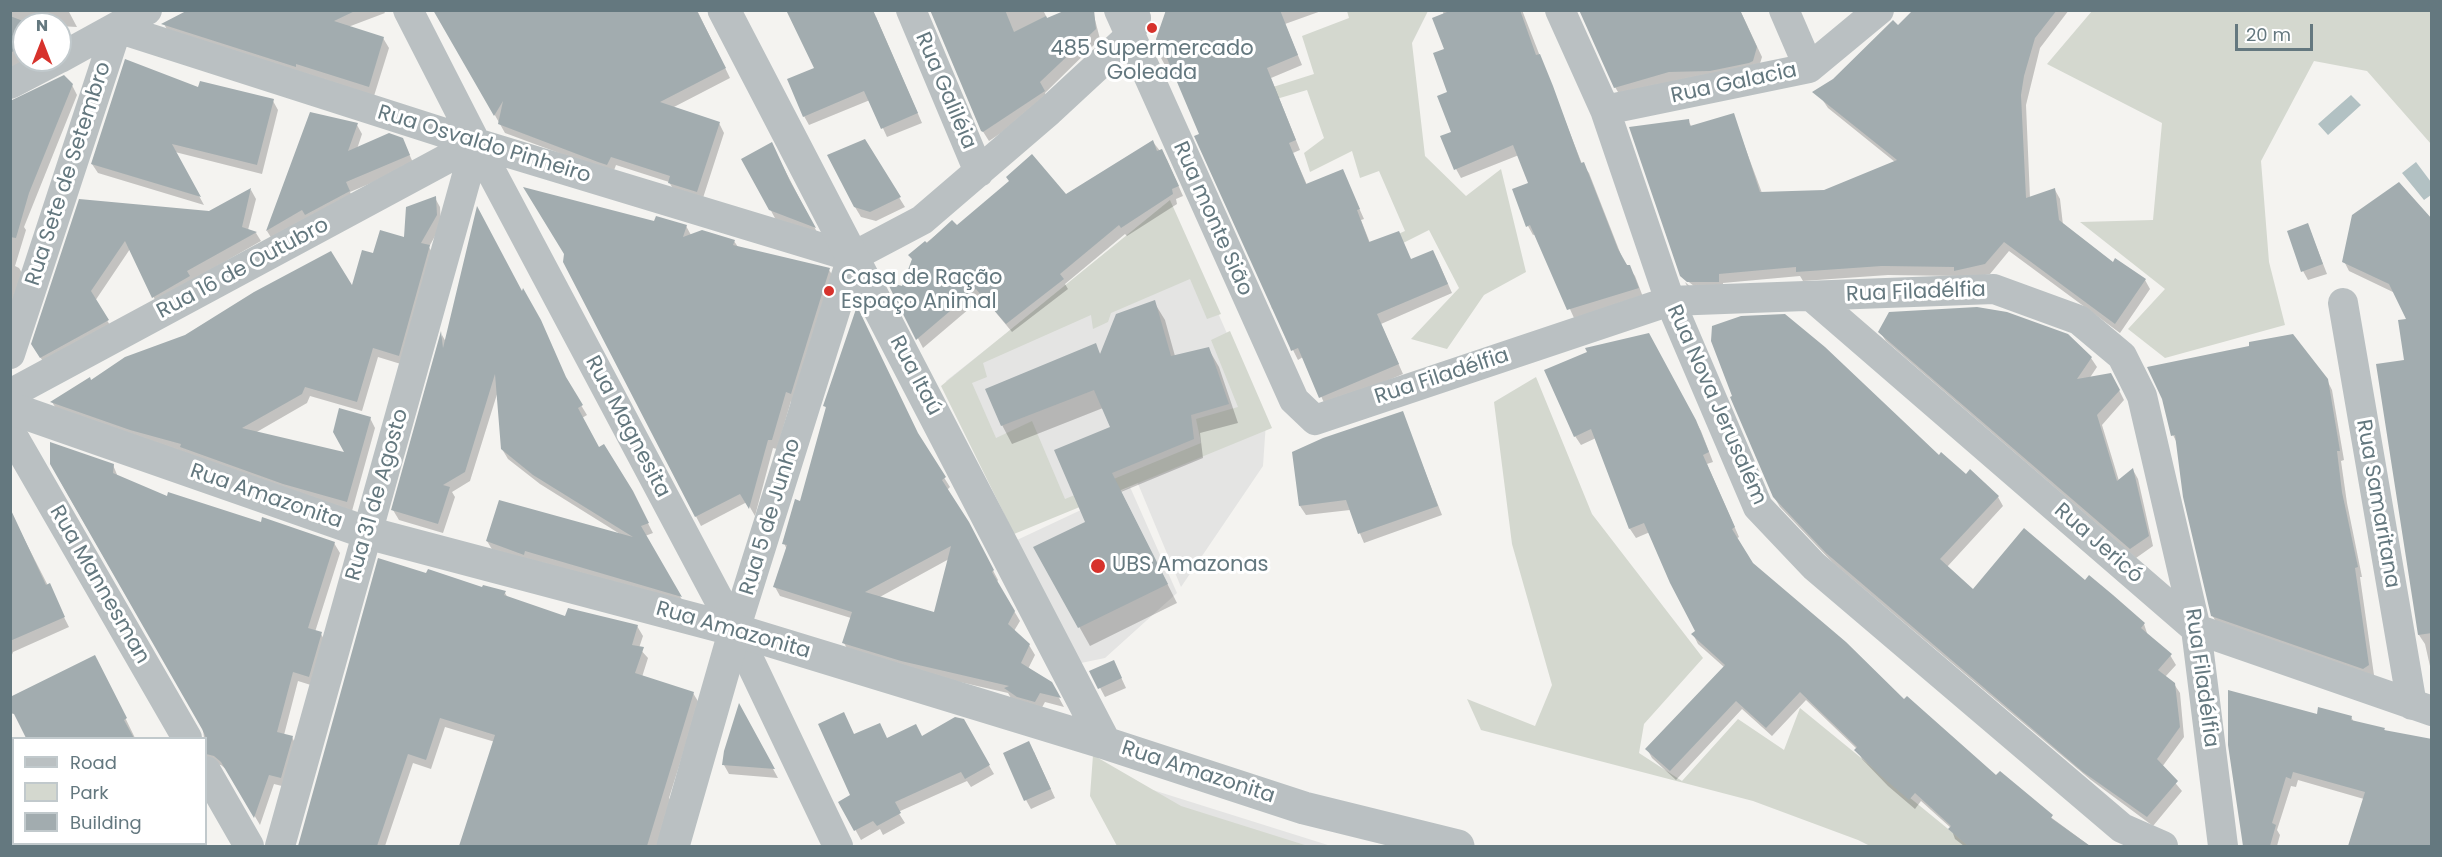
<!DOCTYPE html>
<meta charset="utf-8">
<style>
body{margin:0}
#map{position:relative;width:2442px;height:857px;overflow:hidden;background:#f4f3f0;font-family:Poppins,sans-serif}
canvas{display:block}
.frame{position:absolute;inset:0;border:12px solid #64787f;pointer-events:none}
.legend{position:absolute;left:12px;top:737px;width:195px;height:108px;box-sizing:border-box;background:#fff;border:2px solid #c1c9cc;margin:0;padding:8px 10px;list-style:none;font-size:18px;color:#64787f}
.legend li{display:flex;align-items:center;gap:12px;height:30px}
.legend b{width:30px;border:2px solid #c1c9cc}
.north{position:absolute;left:12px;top:12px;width:60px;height:60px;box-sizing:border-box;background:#fff;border:2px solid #c1c9cc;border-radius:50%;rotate:0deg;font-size:16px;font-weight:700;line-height:24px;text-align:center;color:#64787f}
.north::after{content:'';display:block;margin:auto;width:21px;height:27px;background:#d7322c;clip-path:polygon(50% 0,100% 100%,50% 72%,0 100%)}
.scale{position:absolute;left:2235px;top:24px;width:78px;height:27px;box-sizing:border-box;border:3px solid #64787f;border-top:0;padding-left:8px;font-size:18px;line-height:21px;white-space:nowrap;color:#64787f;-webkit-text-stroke:4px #fff;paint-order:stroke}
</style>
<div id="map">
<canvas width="2442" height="857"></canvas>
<div class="frame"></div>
<ul class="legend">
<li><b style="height:8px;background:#bac0c2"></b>Road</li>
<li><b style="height:16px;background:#d4d8cf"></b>Park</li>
<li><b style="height:16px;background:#a2acaf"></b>Building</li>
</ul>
<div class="north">N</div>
<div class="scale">20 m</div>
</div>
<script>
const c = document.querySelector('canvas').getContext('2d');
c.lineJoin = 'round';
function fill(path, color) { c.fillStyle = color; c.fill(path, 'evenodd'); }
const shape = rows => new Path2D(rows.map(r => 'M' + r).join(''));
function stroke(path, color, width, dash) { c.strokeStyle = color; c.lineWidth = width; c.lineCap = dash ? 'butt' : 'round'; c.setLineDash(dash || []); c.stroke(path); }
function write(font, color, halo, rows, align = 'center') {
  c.font = font + ' Poppins,sans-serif'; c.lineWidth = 6; c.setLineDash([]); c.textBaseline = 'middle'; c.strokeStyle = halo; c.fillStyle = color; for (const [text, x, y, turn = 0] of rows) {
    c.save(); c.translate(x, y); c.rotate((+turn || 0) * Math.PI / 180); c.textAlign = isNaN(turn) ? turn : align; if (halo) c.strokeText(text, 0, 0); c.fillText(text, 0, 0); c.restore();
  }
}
fill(shape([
 [1170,204,1266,422,1263,466,1181,587,1136,479,1017,531,946,381],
 [1130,487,1177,593,1105,658,1076,664,1017,540],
 [1121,780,1331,846,1155,846]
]), '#e4e4e3');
fill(shape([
 [1347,11,1428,11,1412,43,1425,156,1466,196,1501,169,1526,272,1484,295,1447,349,1411,339,1459,288,1429,230,1272,309,1267,291,1405,231,1379,171,1360,178,1352,151,1310,172,1304,153,1324,138,1307,90,1195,123,1191,113,1314,74,1302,36,1349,18],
 [2092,11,2431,11,2431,144,2367,71,2314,61,2261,161,2269,262,2285,325,2165,358,2128,329,2165,289,2080,222,2153,220,2162,123,2047,64],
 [1170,200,1221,314,1207,319,1190,279,1111,313,1108,322,1093,329,1091,315,983,363,987,377,972,383,996,438,1032,421,1065,499,1201,443,1196,419,1238,407,1211,340,1230,331,1272,428,1014,534,941,386],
 [1536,377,1592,514,1703,658,1644,724,1639,753,1682,781,1738,719,1784,750,1800,708,1969,846,1870,846,1858,840,1753,801,1481,730,1467,699,1535,726,1552,685,1512,544,1494,402],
 [1093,755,1181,806,1308,846,1117,846,1090,796]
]), '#d4d8cf');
fill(shape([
 [2351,95,2361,105,2328,135,2318,124],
 [2416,162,2431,182,2431,195,2424,200,2402,173]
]), '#b2c1c3');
fill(shape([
 [10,10,68,10,77,27,24,24,24,60,10,78],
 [192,10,383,10,385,13,348,27,383,38,389,48,374,96,169,33,164,24],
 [442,10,697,10,730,78,672,108,719,123,724,133,702,201,675,192,669,182,616,165,613,173,505,133,437,13],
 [932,10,1043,10,1048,20,1093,12,1100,39,1045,93,1049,101,989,141,982,130],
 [1168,10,1324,10,1285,24,1302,65,1271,78,1300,150,1293,153,1307,185,1342,170,1364,219,1361,220,1370,243,1412,261,1433,252,1438,261,1452,293,1381,324,1403,374,1326,407,1303,357,1298,360,1293,350,1196,137,1201,135,1172,65,1166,67,1161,58,1158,40],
 [1443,10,1522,10,1582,164,1589,173,1623,260,1635,276,1643,297,1574,318,1536,234,1533,235,1528,226,1530,184,1519,155,1461,178,1456,169],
 [1740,10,1762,57,1758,70,1621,97,1615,87],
 [1927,10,2069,10,2040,48,2026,105,2030,198,2055,190,2060,199,2063,225,2114,264,2116,260,2145,280,2150,289,2120,333,2009,251,1990,274,1960,280,1958,276,1888,275,1803,281,1800,276,1723,283,1723,291,1694,291,1687,286,1685,282,1692,288,1694,286,1681,276,1631,129,1688,121,1692,127,1733,115,1762,193,1825,191,1895,162,1828,108,1822,99,1898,27,1966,82],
 [876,17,922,123,887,137,870,100,809,125,804,116,816,69],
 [72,85,77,95,24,227,26,230,15,266,19,268,25,278,10,321,10,103],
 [199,89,273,101,278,110,262,174,175,152,204,205,98,173,92,164],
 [311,114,357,125,362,134,357,149,407,149,414,165,350,192,354,200,272,239,267,231],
 [864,141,905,207,876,221,861,217,855,207],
 [1153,142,1167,160,1183,196,1176,199,1177,204,1127,236,1125,234,1065,284,1068,289,1012,332,983,297,923,348,890,285,903,288,913,260,910,256,952,222,956,227,1065,196],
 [776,153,819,236,776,220,743,159],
 [251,190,256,199,248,230,256,233,261,241,191,281,158,306,130,249,95,301,113,330,46,367,33,344,80,200,210,213],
 [435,198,440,207,441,225,429,247,434,256,404,365,378,357,362,411,310,396,307,403,255,433,347,455,370,418,375,428,352,511,57,410,52,402,91,382,353,289,374,254,405,239],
 [2432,222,2432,675,2425,644,2419,635,2406,361,2409,320,2395,293,2349,271,2344,261],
 [655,223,686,226,691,235,734,241,738,247,829,270,835,279,796,402,791,401,777,449,773,448,755,516,747,502,701,526,564,262],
 [2308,225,2327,274,2308,280,2303,271],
 [1154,302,1165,320,1175,356,1208,348,1219,367,1238,423,1200,433,1203,458,1121,492,1177,603,1090,646,1035,548,1087,523,1112,428,1103,408,1012,444,1002,425,1095,345,1101,356],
 [1880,332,2091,358,2097,367,2089,379,2116,384,2124,400,2102,425,2119,481,2133,470,2138,479,2153,546,2136,558,1886,341],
 [442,335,446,342,570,387,587,415,582,418,598,449,637,502,653,533,645,536,685,605,493,551,487,541,620,534,540,484,508,459,502,449,498,391,470,481,452,492,455,497,443,533,399,520,393,510],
 [1648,335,1701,431,1713,462,1707,464,1739,537,1736,539,1752,564,1904,701,1996,777,2090,846,1964,846,1955,839,1951,828,1921,801,1915,809,1888,786,1862,759,1857,749,1806,700,1772,736,1742,709,1676,780,1652,758,1647,749,1724,667,1698,644,1693,634,1696,631,1650,532,1636,538,1630,529,1596,438,1581,445,1575,436],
 [2251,347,2327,380,2332,390,2344,460,2341,461,2347,503,2362,577,2360,577,2374,675,2369,678,2218,625,2212,615,2178,445,2173,435],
 [825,406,921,441,950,487,947,490,974,534,998,580,997,582,1020,621,1014,631,1029,645,1035,655,1028,669,1051,683,1064,707,1045,702,1040,711,1011,698,1008,693,907,670,849,652,844,643,851,618,780,596,775,587,787,550,784,543,801,503,827,410],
 [949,559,935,614,878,598],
 [1402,413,1442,515,1364,543,1350,510,1306,515,1300,506,1294,453],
 [1939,457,1998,497,2003,506,1947,567,1973,591,2085,582,2144,624,2148,636,2170,655,2176,665,2165,677,2174,684,2180,693,2184,737,2162,767,2182,791,2153,826,2091,780,1833,563,1780,507,1774,497],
 [113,465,118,477,168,498,334,543,340,553,315,632,321,634,326,643,314,686,298,681,284,735,292,737,297,747,286,787,274,784,260,825,228,771,221,765,207,764,203,729,59,479],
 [14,519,69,627,13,652,10,660,10,520],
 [379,560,427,575,505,593,508,598,566,618,637,626,643,636,639,648,648,658,642,677,693,693,699,703,669,798,671,801,657,846,461,846,495,742,445,727,431,769,413,763,385,846,299,846],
 [1114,662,1126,688,1105,697,1091,671],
 [100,666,135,738,28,738,10,703],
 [739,707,778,778,729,774,724,765],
 [2318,716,2351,717,2354,722,2384,729,2386,732,2432,741,2432,846,2350,846,2364,799,2298,780,2296,787,2291,786,2277,830,2280,835,2277,846,2244,846,2229,745],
 [963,721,994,774,971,787,967,781,898,812,905,823,883,835,880,829,861,840,840,802,852,796,854,735,887,740,922,738],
 [1034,752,1055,798,1031,809,1026,800],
 [10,768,14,769,14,844,190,844,192,846,10,846]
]), '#0003');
fill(shape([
 [188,10,357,10,334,21,384,37,369,87,296,64,296,67,161,24],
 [433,10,697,11,726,68,660,102,720,122,697,192,668,183,670,176,611,157,607,165,598,162,498,124,503,101,494,116],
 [786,10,873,10,918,113,881,129,864,91,803,117,787,79,814,68],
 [930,10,1005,10,1014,32,1046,16,1047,18,1066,10,1094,10,1096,29,1040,82,1045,91,983,132,981,131],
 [1166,10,1280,10,1298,55,1267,68,1296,140,1289,143,1306,184,1343,169,1360,209,1357,210,1369,242,1399,231,1411,259,1433,250,1448,284,1377,314,1399,364,1319,398,1298,348,1291,351,1290,348,1194,136,1199,134,1166,56,1159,57,1156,39],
 [1452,10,1520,10,1536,55,1540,54,1553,86,1581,163,1584,162,1618,249,1627,265,1630,265,1639,288,1567,310,1530,225,1526,227,1512,189,1528,183,1513,145,1454,170,1440,136,1451,132,1437,96,1447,92,1433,53,1444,49,1432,18],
 [1579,10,1740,10,1757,47,1753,61,1749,63,1710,71,1669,72,1614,88],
 [1913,10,2057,10,2035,38,2024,76,2021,95,2026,198,2055,188,2059,220,2113,262,2115,258,2146,279,2115,324,2004,242,1985,264,1954,271,1954,267,1882,266,1796,272,1796,267,1719,274,1719,282,1687,282,1680,276,1629,127,1689,119,1690,126,1734,113,1760,192,1824,190,1897,160,1812,92,1833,79,1893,20,1898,25],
 [10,16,31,24,24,24,24,46,10,53],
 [125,59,198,87,200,81,274,99,257,165,172,144,201,197,91,164],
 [64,75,73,84,29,193,16,238,10,237,10,101],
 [310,112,358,123,348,151,389,133,403,138,410,155,346,182,350,191,305,215,302,210,266,231],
 [865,139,901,197,870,212,854,207,827,155],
 [1153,140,1157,151,1162,149,1179,186,1172,189,1173,194,1121,228,1119,225,1060,274,1064,279,1006,324,976,289,916,340,887,282,902,286,912,259,908,255,925,241,927,243,952,220,957,225,1009,181,1006,177,1032,154,1066,194],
 [772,142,790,181,816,228,769,210,741,159],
 [2399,182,2432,219,2432,633,2418,635,2376,364,2404,360,2398,320,2406,319,2389,284,2342,262,2352,215],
 [523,187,654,221,656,216,687,225,683,237,702,230,735,240,733,245,830,268,791,394,786,392,772,440,768,440,749,509,740,494,695,517,563,262,564,254],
 [251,188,242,227,257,232,187,271,190,276,152,298,125,241,91,291,109,320,40,358,31,344,79,199,209,211],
 [436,196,437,215,421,243,430,245,399,356,373,348,357,402,305,387,302,394,242,428,344,452,333,432,339,408,371,417,347,502,283,484,180,447,181,444,130,430,50,402,90,377,91,380,125,357,185,335,254,292,331,251,352,285,362,250,373,253,380,230,404,237,406,207],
 [477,206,522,291,523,288,541,320,566,377,583,405,578,408,599,447,604,444,633,491,649,523,641,526,682,597,525,551,524,555,486,541,499,500,633,537,533,475,501,449,495,374,465,472,443,485,450,487,438,524,391,510,441,331,443,348],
 [2308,223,2323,264,2301,272,2287,231],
 [1155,300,1171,356,1209,347,1229,404,1191,415,1194,439,1112,473,1168,584,1078,628,1033,547,1085,522,1054,450,1110,427,1094,390,1001,426,985,389,1096,343,1100,354,1116,314],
 [857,306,918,433,946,477,942,480,969,522,994,570,992,572,1015,611,1008,624,1030,644,1021,663,1052,682,1061,698,1040,693,1035,702,1017,697,1004,688,1009,686,901,661,842,643,852,612,773,587,787,545,782,544,795,499,800,501,826,407,823,406],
 [951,546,934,612,865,592],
 [1977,307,2007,312,2068,334,2092,357,2077,379,2111,373,2120,390,2097,415,2117,481,2133,468,2149,536,2130,549,1878,332,1889,312],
 [1785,314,1825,347,1939,455,1941,452,1966,474,1970,469,1999,496,1940,559,1973,589,2024,528,2085,580,2089,575,2113,595,2145,623,2141,628,2172,654,2158,670,2175,683,2180,727,2157,759,2178,781,2147,817,2083,772,1826,553,1773,497,1730,397,1732,396,1711,341,1712,326,1741,316],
 [1649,333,1696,420,1709,452,1703,455,1735,527,1732,529,1753,563,1846,642,1904,699,1907,696,1996,775,2000,771,2053,815,2051,818,2090,846,1968,846,1948,829,1951,826,1915,793,1909,800,1881,776,1854,750,1857,747,1800,692,1766,728,1736,701,1670,771,1645,749,1725,665,1691,634,1695,631,1670,583,1644,523,1629,529,1591,429,1574,437,1544,370,1587,352,1585,348],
 [2293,334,2328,379,2340,451,2337,451,2342,492,2358,567,2355,568,2369,665,2363,669,2211,616,2183,497,2175,435,2171,436,2162,399,2147,367,2249,346,2249,342],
 [1403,411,1438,506,1358,534,1346,500,1299,506,1292,452,1323,438],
 [50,442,114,464,113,473,167,496,168,492,261,522,262,517,335,542,308,628,322,632,309,677,293,672,277,732,293,736,281,778,269,775,254,818,221,762,214,756,206,754,206,738,202,729,50,464],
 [10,508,46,585,50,583,65,617,10,641],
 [378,558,426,573,428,569,482,587,483,585,506,591,504,595,565,616,568,608,638,625,632,645,644,647,635,673,694,692,647,846,459,846,495,735,440,718,426,760,408,754,377,846,298,846],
 [95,655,127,718,124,720,134,738,26,738,14,714,10,713,10,697],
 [1114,660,1122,678,1098,689,1089,671],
 [2228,690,2317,714,2318,707,2352,716,2351,720,2385,728,2384,730,2432,739,2432,846,2348,846,2365,792,2293,772,2291,779,2286,777,2272,823,2276,825,2270,846,2243,846,2228,745],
 [739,703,775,769,722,765,724,751],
 [844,712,854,734,880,723,887,738,916,724,922,736,955,717,964,719,990,765,965,779,961,772,895,802,901,813,877,826,873,821,854,831,838,802,850,795,818,724],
 [1029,741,1051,789,1024,801,1003,753]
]), '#a2acaf');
stroke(shape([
 [408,10,476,143,735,630,838,846],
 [911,10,979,172],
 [1119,10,1294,400,1315,420,1670,301,1994,289,2079,320,2122,356,2142,396,2196,629,2223,846],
 [1560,10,1605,110,1670,301,1758,507,1814,566,2122,828,2163,846],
 [1784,10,1809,68],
 [117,28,476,143,852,257],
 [60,58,147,10],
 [10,84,56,60],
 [1605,110,1809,68,1879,10],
 [852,257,922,220,1049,111,1130,36,1136,18],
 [1812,297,2196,629,2432,711],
 [2343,303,2412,705],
 [10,354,117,28],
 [10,394,476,143],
 [10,431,187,738],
 [735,630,852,257],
 [206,771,249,846],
 [280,846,476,143]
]), '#bac0c2', 30);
stroke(shape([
 [724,10,1105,743],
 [10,408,368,533,735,630,1105,743,1304,808,1458,846],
 [673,846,735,630]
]), '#bac0c2', 33);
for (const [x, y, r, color] of [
 [1152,28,6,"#d7322c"],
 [829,291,6,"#d7322c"],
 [1098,566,8,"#d7322c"]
]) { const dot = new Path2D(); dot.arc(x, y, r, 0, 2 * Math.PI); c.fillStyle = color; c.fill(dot); stroke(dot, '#fff', 2); }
write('21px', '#64787f', '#fff', [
 ["485 Supermercado",1152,50,"center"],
 ["Goleada",1152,74,"center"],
 ["Casa de Ração",841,279],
 ["Espaço Animal",841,303],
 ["UBS Amazonas",1112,566]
], 'left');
write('21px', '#64787f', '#fff', [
 ["Rua Galacia",1734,84,-12],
 ["Rua Galiléia",945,91,67],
 ["Rua Osvaldo Pinheiro",484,145,17],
 ["Rua Sete de Setembro",69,174,-72],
 ["Rua monte Sião",1212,219,66],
 ["Rua 16 de Outubro",243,269,-28],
 ["Rua Filadélfia",1916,293,-2],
 ["Rua Itaú",915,376,62],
 ["Rua Filadélfia",1442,377,-18],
 ["Rua Nova Jerusalém",1716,405,66],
 ["Rua Magnesita",627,427,62],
 ["Rua 31 de Agosto",378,495,-74],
 ["Rua Amazonita",266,497,19],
 ["Rua Samaritana",2377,504,80],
 ["Rua 5 de Junho",771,517,-73],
 ["Rua Jericó",2098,544,41],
 ["Rua Mannesman",99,585,60],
 ["Rua Amazonita",733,631,16],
 ["Rua Filadélfia",2201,678,82],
 ["Rua Amazonita",1198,773,18]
]);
</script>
